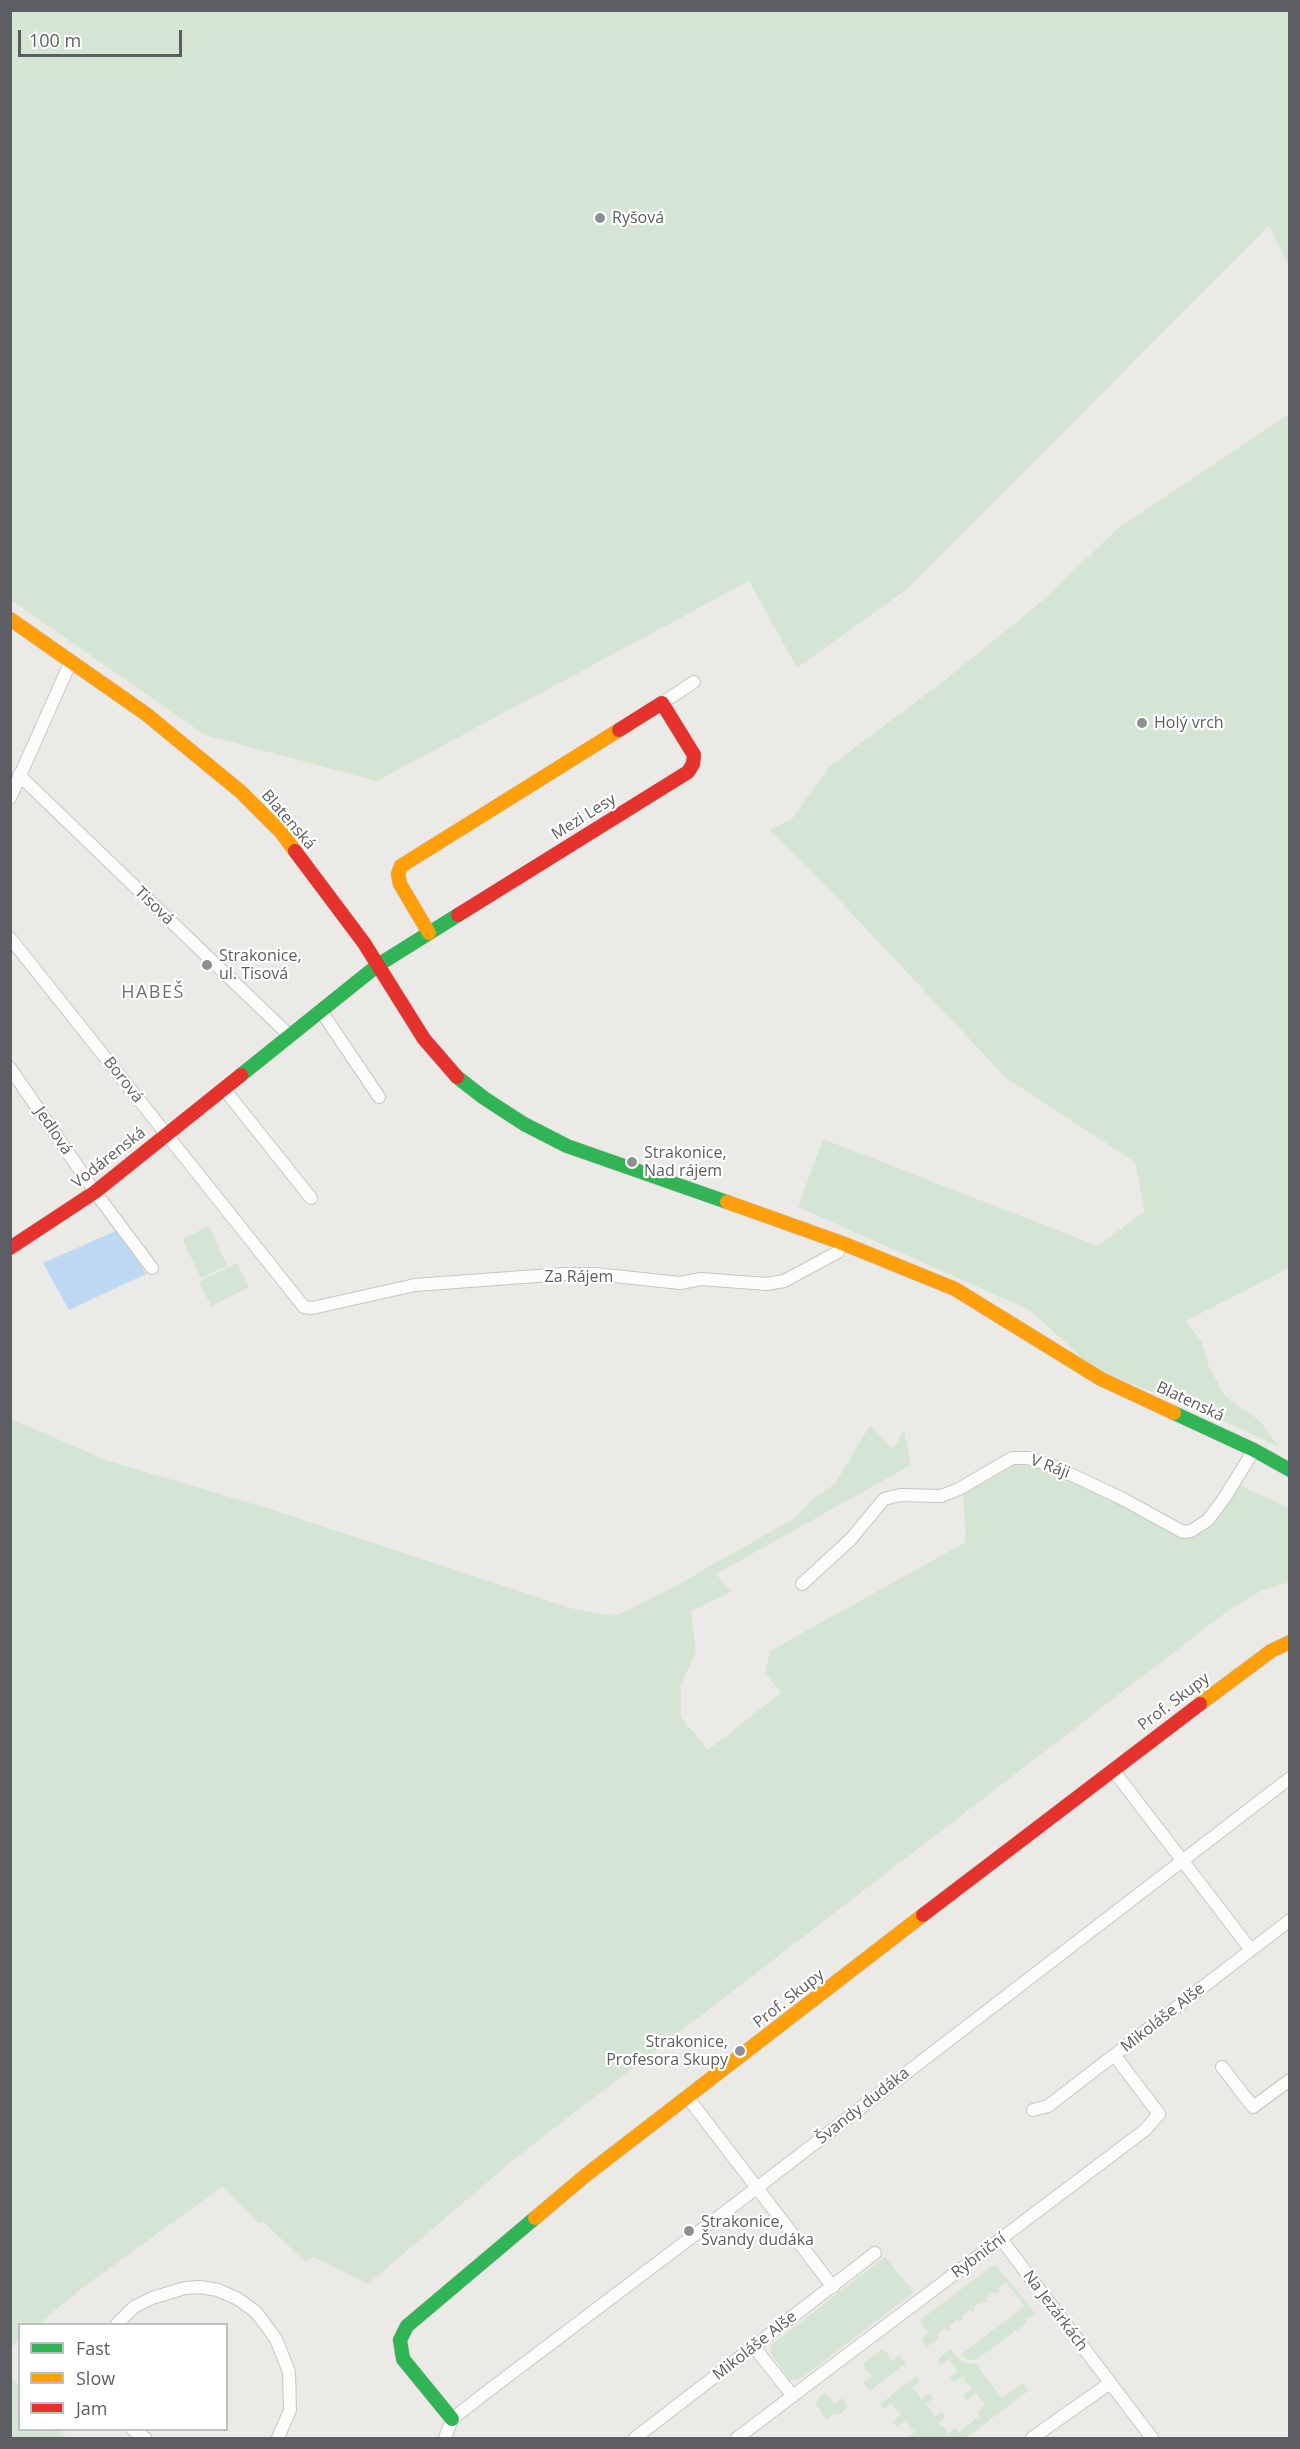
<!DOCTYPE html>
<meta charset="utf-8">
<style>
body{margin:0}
#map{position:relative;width:1300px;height:2449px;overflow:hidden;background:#ebeae6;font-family:"Open Sans",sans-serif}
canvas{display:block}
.frame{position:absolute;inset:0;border:12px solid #5c5e63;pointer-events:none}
.legend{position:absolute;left:18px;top:2323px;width:210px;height:108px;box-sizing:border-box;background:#fff;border:2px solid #bebfc1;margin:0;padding:8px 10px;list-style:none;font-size:18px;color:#5c5e63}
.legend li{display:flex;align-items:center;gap:12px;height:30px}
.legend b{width:30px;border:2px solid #bebfc1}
.scale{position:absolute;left:18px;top:30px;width:164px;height:27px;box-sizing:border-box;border:3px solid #5c5e63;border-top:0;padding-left:8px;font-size:18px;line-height:21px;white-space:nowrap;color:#5c5e63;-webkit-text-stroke:4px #fff;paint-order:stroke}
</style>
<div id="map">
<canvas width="1300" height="2449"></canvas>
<div class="frame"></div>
<ul class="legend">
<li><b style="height:8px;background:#30b455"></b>Fast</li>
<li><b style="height:8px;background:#ff9f0a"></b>Slow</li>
<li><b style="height:8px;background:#e5322d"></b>Jam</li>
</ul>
<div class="scale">100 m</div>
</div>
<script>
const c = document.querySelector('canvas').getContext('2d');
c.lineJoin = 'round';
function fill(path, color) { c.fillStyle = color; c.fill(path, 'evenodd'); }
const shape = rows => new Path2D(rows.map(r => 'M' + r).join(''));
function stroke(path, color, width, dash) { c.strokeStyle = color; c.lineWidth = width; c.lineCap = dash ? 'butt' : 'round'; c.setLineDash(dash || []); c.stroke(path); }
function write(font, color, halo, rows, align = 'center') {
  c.font = font + ' "Open Sans",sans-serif'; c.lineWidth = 4.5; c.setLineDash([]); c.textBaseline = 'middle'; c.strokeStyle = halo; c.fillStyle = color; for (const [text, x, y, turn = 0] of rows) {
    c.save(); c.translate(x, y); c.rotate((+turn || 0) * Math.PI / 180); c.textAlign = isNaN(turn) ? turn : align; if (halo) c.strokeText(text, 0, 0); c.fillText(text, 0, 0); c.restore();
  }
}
fill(shape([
 [11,10,1289,11,1289,267,1269,226,907,589,797,668,749,581,377,781,205,735,11,600],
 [1289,414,1289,1268,1186,1321,1202,1343,1209,1367,1225,1396,1260,1421,1279,1447,1209,1414,1094,1369,1030,1310,798,1207,823,1139,1098,1246,1145,1211,1135,1162,1006,1078,809,868,769,830,792,819,829,767,950,676,1046,598,1117,529],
 [209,1226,227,1265,201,1278,182,1239],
 [237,1263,249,1287,211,1306,199,1282],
 [11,1419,106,1460,270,1509,574,1609,615,1616,670,1589,795,1518,813,1499,835,1484,870,1425,893,1449,904,1430,911,1465,716,1574,731,1592,691,1611,696,1652,681,1685,681,1717,708,1750,781,1693,765,1673,770,1651,966,1542,963,1491,1018,1455,1185,1533,1239,1485,1289,1508,1289,1582,1261,1591,1225,1613,1191,1639,518,2156,368,2284,313,2257,305,2262,264,2222,259,2223,222,2187,86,2285,38,2324,20,2324,19,2340,11,2348],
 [885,2257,914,2292,803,2377,795,2380,790,2379,772,2356,770,2348,772,2344],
 [996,2265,1035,2313,1025,2320,1026,2323,976,2360,967,2360,960,2355,1025,2306,1006,2282,998,2288,1000,2291,996,2294,994,2292,986,2298,988,2301,984,2303,982,2301,974,2307,975,2310,972,2313,970,2310,962,2316,963,2319,960,2322,957,2320,949,2326,951,2329,947,2331,945,2329,937,2335,939,2338,927,2347,921,2339,929,2332,923,2327,920,2320,991,2267],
 [882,2349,888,2354,891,2361,900,2355,906,2363,870,2391,863,2382,872,2376,866,2371,863,2364],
 [951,2349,962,2362,976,2364,1002,2398,1023,2383,1028,2391,966,2438,906,2438,915,2432,909,2427,906,2420,897,2426,893,2421,901,2414,895,2409,893,2403,884,2409,880,2404,916,2376,920,2381,912,2388,918,2393,921,2400,929,2393,933,2398,925,2405,931,2410,934,2417,942,2411,946,2416,938,2423,944,2427,947,2434,956,2428,959,2432,979,2416,977,2412,985,2405,976,2393,967,2400,963,2395,972,2388,966,2383,963,2376,954,2382,950,2377,958,2371,953,2366,950,2359,941,2365,937,2360],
 [10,2376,19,2386,20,2430,59,2430,67,2438,11,2438],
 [825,2393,831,2398,834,2405,842,2398,849,2407,837,2416,835,2413,826,2420,816,2404,818,2398]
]), '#d4e6d3');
fill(shape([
 [118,1230,146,1274,69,1310,43,1263]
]), '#bcd8f3');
const street = shape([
 [662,703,694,682],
 [19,775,290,1036],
 [10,798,71,661],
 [10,938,304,1307,312,1308,415,1285,564,1274,595,1274,680,1283,701,1279,767,1284,784,1281,838,1252,842,1243],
 [321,1011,379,1097],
 [10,1068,95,1192,152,1268],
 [224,1089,311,1198],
 [802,1584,851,1539,884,1499,900,1495,941,1496,959,1489,1012,1458,1028,1458,1053,1466,1121,1498,1183,1532,1191,1531,1208,1520,1225,1497,1254,1450],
 [1113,1770,1251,1950],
 [1222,2067,1253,2107,1290,2080],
 [688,2098,833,2287],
 [1033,2110,1048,2106,1290,1920],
 [1001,2239,1152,2438],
 [117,2324,134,2307,152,2298,185,2288,200,2287,218,2290,238,2299,256,2312,276,2339,289,2372,290,2410,278,2438],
 [754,2347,793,2396],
 [133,2430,145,2438],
 [445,2438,452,2419,488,2391,758,2187,1290,1778],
 [635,2438,875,2253],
 [737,2438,1145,2130,1159,2114,1115,2056],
 [1032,2438,1110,2383]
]);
const fast = shape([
 [241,1075,378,965,458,915],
 [457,1077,484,1098,524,1124,567,1146,727,1202],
 [1174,1413,1254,1450,1290,1470],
 [452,2419,403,2359,400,2340,407,2326,535,2218]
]);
const slow = shape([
 [10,619,146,714,241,792,281,832,295,851],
 [429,933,400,884,398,874,401,866,619,730],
 [727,1202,842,1243,955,1289,1101,1379,1174,1413],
 [1200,1704,1271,1651,1290,1642],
 [535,2218,586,2175,923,1915]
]);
const jam = shape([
 [295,851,364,943,424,1039,457,1077],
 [458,915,688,772,693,764,694,755,662,703,619,730],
 [10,1248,95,1192,241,1075],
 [923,1915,1200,1704]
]);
stroke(street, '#c7c6c7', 14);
stroke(fast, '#c6c6c7', 15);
stroke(slow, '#c6c6c7', 15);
stroke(jam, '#c6c6c7', 15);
stroke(street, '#fcfcfb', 12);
stroke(fast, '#30b455', 14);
stroke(slow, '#ff9f0a', 14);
stroke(jam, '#e5322d', 14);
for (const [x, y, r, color] of [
 [600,218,6,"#8e8f91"],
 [1142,723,6,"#8e8f91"],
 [207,965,6,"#8e8f91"],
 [632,1162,6,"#8e8f91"],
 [740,2051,6,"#8e8f91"],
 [689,2231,6,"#8e8f91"]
]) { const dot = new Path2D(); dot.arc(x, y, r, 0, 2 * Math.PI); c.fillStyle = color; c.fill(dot); stroke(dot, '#fff', 2); }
write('16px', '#5c5e63', '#fff', [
 ["Ryšová",612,218],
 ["Holý vrch",1154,723],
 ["Strakonice,",219,956],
 ["ul. Tisová",219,974],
 ["Strakonice,",644,1153],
 ["Nad rájem",644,1171],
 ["Strakonice,",728,2042,"right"],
 ["Profesora Skupy",728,2060,"right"],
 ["Strakonice,",701,2222],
 ["Švandy dudáka",701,2240]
], 'left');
write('16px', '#5c5e63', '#fff', [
 ["Mezi Lesy",584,817,-32],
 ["Blatenská",288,820,49],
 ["Tisová",154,906,44],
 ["Borová",123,1080,52],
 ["Jedlová",53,1131,56],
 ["Vodárenská",109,1158,-38],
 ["Za Rájem",579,1277],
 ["Blatenská",1190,1402,25],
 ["V Ráji",1050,1467,20],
 ["Prof. Skupy",1174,1702,-37],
 ["Prof. Skupy",789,1999,-38],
 ["Mikoláše Alše",1163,2018,-38],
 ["Švandy dudáka",863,2106,-38],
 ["Rybniční",979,2256,-37],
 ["Na Jezárkách",1055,2311,53],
 ["Mikoláše Alše",755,2346,-38]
]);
c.letterSpacing = '1.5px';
write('18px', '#6d7075', '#fff', [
 ["HABEŠ",153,993]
]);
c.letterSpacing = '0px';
</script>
